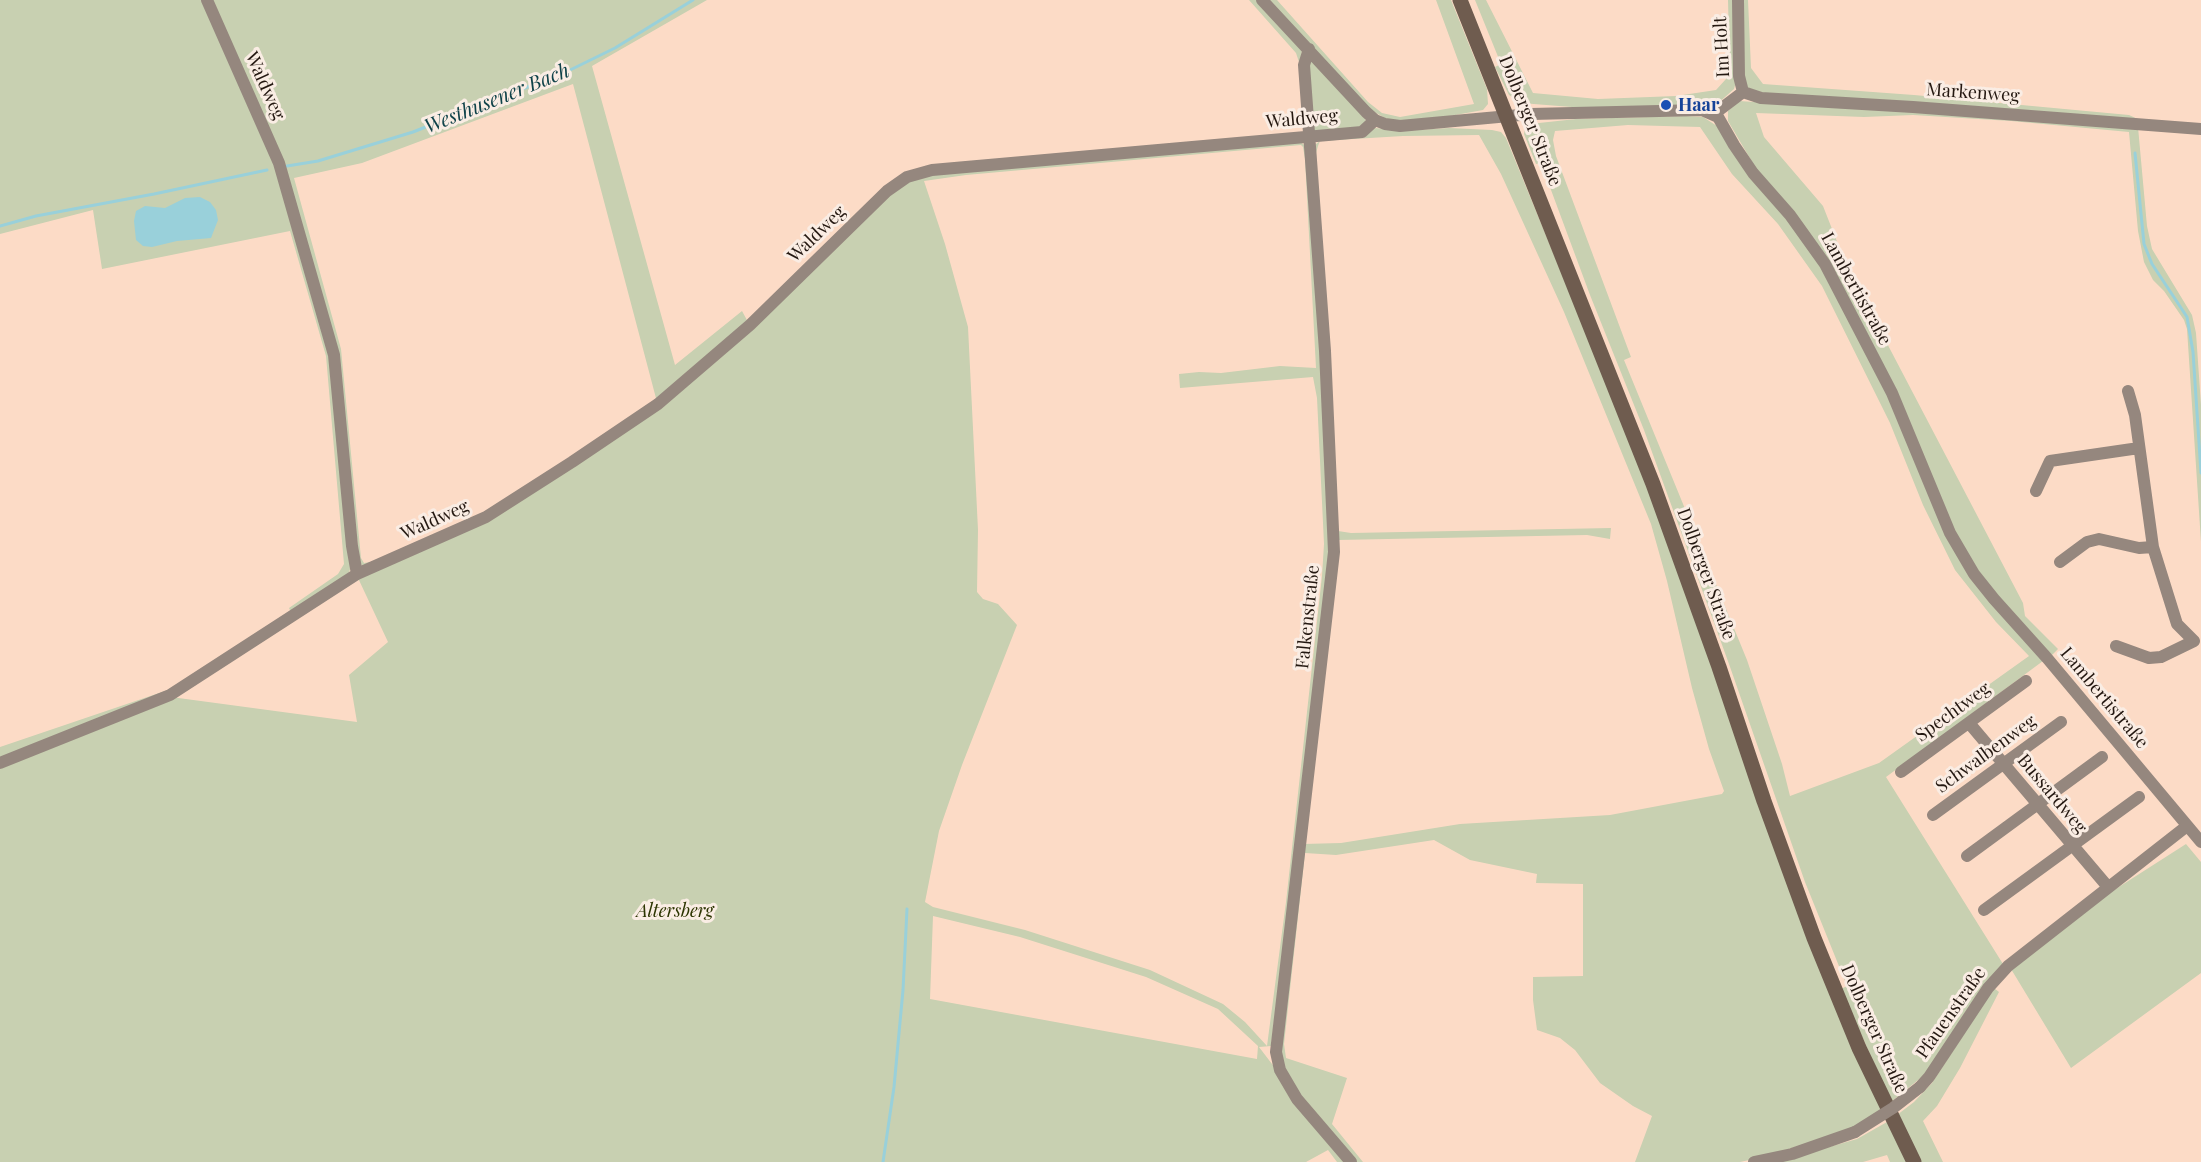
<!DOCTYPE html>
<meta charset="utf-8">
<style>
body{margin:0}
canvas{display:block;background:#fcdbc6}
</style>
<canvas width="2201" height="1162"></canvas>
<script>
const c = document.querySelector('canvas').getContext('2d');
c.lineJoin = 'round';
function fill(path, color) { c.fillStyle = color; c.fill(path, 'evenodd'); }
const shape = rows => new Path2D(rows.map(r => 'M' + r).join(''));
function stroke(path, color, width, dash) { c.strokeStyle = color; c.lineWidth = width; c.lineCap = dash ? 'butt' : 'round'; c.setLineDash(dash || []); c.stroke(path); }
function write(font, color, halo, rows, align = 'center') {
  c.font = font + ' "Playfair Display",serif'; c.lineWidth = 6; c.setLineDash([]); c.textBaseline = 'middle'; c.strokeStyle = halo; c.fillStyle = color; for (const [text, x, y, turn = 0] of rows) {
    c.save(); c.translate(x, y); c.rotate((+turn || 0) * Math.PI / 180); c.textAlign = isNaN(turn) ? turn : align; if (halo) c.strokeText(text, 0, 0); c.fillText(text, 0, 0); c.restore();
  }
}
fill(shape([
 [0,0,205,0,275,161,331,354,351,567,347,577,292,614,289,608,338,574,344,564,326,356,290,231,102,269,93,210,0,234],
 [211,0,707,0,592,66,675,365,742,311,748,322,889,193,907,181,934,173,1299,141,1307,147,1322,350,1330,553,1271,1046,1259,1047,1347,1162,1337,1162,1328,1150,1306,1162,0,1162,0,747,168,690,171,697,357,722,349,675,388,642,358,578,487,518,657,402,573,84,362,163,294,178,341,349,361,558,364,563,377,561,365,567,360,564,336,355,287,178],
 [1301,145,1303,147,1305,159,1316,368,1280,366,1221,373,1199,372,1179,374,1180,388,1313,377,1317,398,1324,544,1322,576,1286,902,1267,1046,1245,1022,1223,1004,1150,970,1025,930,933,907,925,902,939,831,962,765,1017,625,998,604,983,599,977,592,978,530,968,327,945,244,924,181,966,175],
 [933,916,1020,937,1146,977,1218,1009,1258,1046,1257,1059,930,999],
 [1249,0,1257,0,1302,49,1301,68,1296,53],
 [1269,0,1277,0,1368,102,1382,113,1400,117,1474,104,1436,0,1451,0,1487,89,1488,104,1483,110,1439,118,1401,122,1385,118,1371,110],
 [1475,0,1486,0,1533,93,1598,99,1676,96,1716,90,1726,79,1729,39,1728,0,1734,0,1737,78,1734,89,1715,106,1597,109,1521,103,1509,95,1495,67,1501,64],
 [1740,0,1748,0,1751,68,1763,84,1914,95,2129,115,2142,121,1760,95,1747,87,1744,75],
 [1311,60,1364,116,1366,121,1362,128,1313,132,1309,62],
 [1739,101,2138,127,2147,226,2152,249,2192,315,2196,333,2201,405,2201,542,2187,329,2184,320,2164,291,2153,280,2144,262,2138,231,2129,132,2011,121,1913,115,1864,117,1756,113,1764,137,1823,206,1847,267,2023,603,2025,616,2058,649,2052,655,2017,619,1978,571,1955,531,1848,301,1758,172,1728,121,1728,111],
 [1686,116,1703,117,1717,126,1788,218,1821,267,1887,395,1946,535,2043,661,1886,777,2003,964,1928,1072,1891,1102,1841,989,1847,986,1805,882,1729,664,1644,430,1590,295,1541,163,1536,164,1524,134,1525,129,1530,126,1539,123,1576,119],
 [1628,125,1700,127,1732,174,1778,224,1822,286,1890,423,1923,505,1955,570,1996,622,2029,656,1879,763,1790,796,1782,764,1747,660,1624,360,1631,357,1556,156,1553,140,1555,131],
 [1376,128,1400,131,1449,128,1492,130,1501,132,1506,138,1630,440,1881,1110,1853,1129,1763,1157,1740,1162,1635,1162,1652,1116,1633,1106,1600,1083,1575,1050,1560,1038,1537,1030,1533,1000,1533,977,1583,976,1583,884,1536,883,1537,874,1470,860,1434,840,1336,855,1305,853,1284,1044,1286,1058,1347,1078,1332,1124,1363,1162,1355,1162,1300,1096,1283,1067,1280,1045,1303,844,1341,843,1460,824,1610,815,1722,794,1724,791,1709,749,1692,688,1667,581,1651,524,1564,312,1501,174,1479,135,1403,136,1320,141,1318,146,1316,153,1338,531,1351,533,1611,528,1610,539,1587,535,1338,540,1331,601,1314,151,1316,144,1320,141],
 [2186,844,2201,862,2201,973,2071,1068,2011,969,2111,892],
 [1994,988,1999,992,1960,1068,1937,1106,1923,1121,1943,1162,1920,1162,1897,1115,1914,1102,1932,1083],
 [1887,1122,1907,1162,1890,1162,1887,1155,1863,1162,1776,1162,1857,1139]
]), '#c8d0b1');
fill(shape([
 [200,197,210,202,216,210,218,220,211,238,177,241,152,247,143,246,136,240,134,221,136,211,145,206,165,208,185,198]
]), '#99d0da');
stroke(shape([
 [2135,153,2144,244,2152,264,2187,317,2193,352,2201,473],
 [287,166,318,161,413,132,568,71,615,48,693,0],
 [0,226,36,216,154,194,267,170],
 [883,1162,894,1087,903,990,907,909]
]), '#99d0da', 3);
stroke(shape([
 [207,0,279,163,334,355,352,546,357,574],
 [1262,0,1366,112,1375,120,1385,124,1400,126,1531,114,1702,110,1718,117,1734,145,1753,173,1790,215,1825,264,1892,393,1950,533,1974,574,1994,599,2047,658,2201,842],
 [1738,0,1739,76,1743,92],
 [1309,49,1304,65,1325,351,1334,552,1276,1052,1280,1070,1297,1099,1351,1162],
 [1743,92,1761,98,1913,107,2201,129],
 [1714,114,1743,92],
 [2036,491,2050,461,2139,448],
 [2060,562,2087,542,2099,539,2139,548,2153,547],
 [2116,646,2149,658,2161,657,2194,641,2177,624,2153,547,2135,415,2128,391],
 [1969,723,2108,887],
 [0,763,170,695,357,574,486,517,572,462,658,404,750,325,887,191,907,177,932,170,1362,132,1375,120],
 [1901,772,2026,681],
 [1933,815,2061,722],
 [1967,856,2102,757],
 [1984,910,2139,797],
 [1920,1087,1929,1077,1988,988,2008,966,2187,826],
 [1754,1162,1792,1154,1855,1132]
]), '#95877e', 12);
stroke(shape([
 [1460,0,1653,484,1719,667,1764,801,1814,938,1859,1048,1914,1162]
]), '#6f5c4f', 15);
stroke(shape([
 [1855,1132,1893,1108,1920,1087]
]), '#95877e', 12);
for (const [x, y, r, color] of [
 [1666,105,6,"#1a4fb4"]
]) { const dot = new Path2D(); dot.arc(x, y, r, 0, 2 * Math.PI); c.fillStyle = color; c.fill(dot); stroke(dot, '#faede4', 2); }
write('18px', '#241811', '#faede4', [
 ["Im Holt",1722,47,-93],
 ["Waldweg",265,86,66],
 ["Markenweg",1973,93,4],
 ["Waldweg",1302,119,-5],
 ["Dolberger Straße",1530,121,68],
 ["Waldweg",817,234,-44],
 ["Lambertistraße",1856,289,61],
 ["Waldweg",435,520,-24],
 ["Dolberger Straße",1706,574,70],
 ["Falkenstraße",1308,617,-84],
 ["Lambertistraße",2104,698,50],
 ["Spechtweg",1953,712,-36],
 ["Schwalbenweg",1986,754,-36],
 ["Bussardweg",2052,794,50],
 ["Pfauenstraße",1951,1013,-55],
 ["Dolberger Straße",1874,1029,66]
]);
write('bold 18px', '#164399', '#faede4', [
 ["Haar",1678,105]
], 'left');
write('italic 18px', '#2d3502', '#faede4', [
 ["Altersberg",675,911]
]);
write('italic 20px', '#0f4249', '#faede4', [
 ["Westhusener Bach",497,99,-22]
]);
</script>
